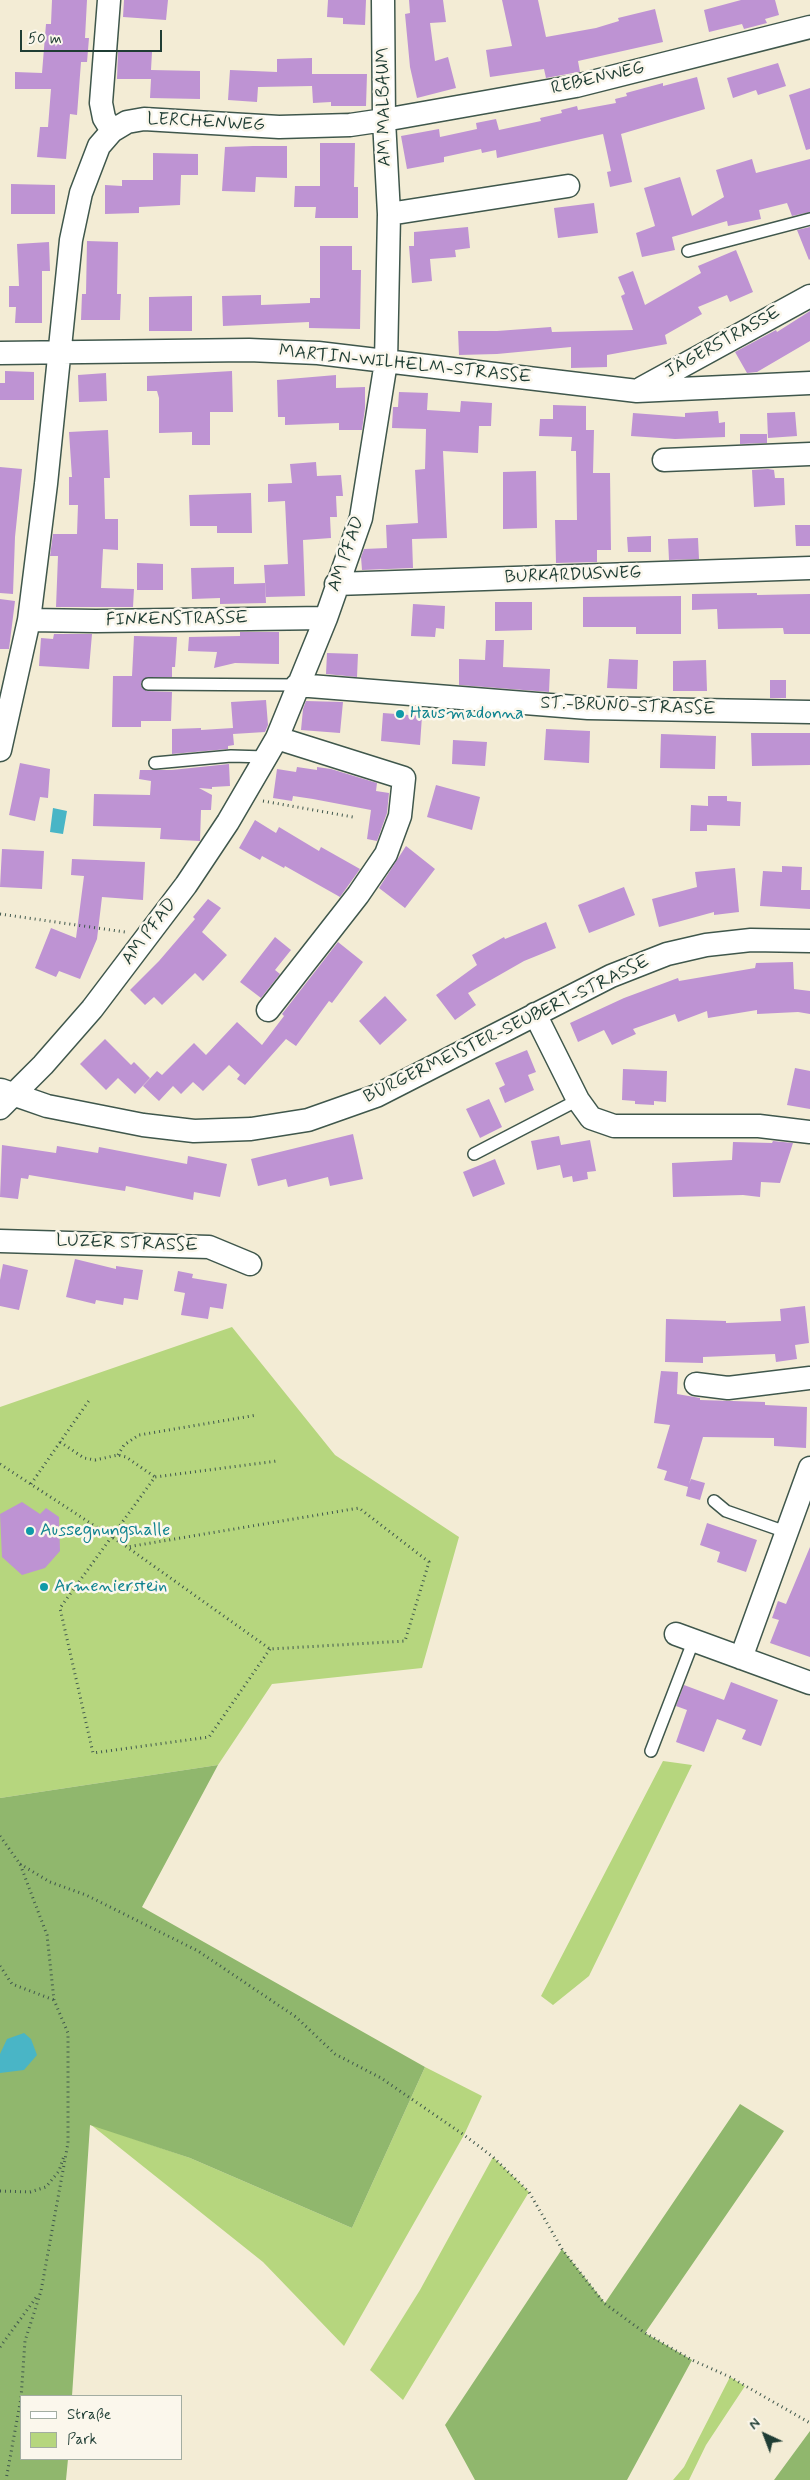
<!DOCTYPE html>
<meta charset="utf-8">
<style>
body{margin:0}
#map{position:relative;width:810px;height:2480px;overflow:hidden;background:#f3ecd5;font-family:Mynerve,sans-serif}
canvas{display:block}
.legend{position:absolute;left:20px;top:2395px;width:162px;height:65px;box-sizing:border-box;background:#fbf7ec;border:1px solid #a3ada2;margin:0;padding:6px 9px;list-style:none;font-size:15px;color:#1f3d34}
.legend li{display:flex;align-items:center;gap:10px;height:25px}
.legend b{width:25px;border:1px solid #a3ada2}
.north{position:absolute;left:740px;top:2410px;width:50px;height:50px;-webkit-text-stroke:4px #fbf7ec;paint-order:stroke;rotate:317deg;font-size:14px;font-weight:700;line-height:20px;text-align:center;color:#1f3d34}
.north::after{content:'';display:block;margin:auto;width:18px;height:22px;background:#1f3d34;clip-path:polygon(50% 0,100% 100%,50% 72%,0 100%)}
.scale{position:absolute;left:20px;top:30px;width:142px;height:22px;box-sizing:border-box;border:2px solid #1f3d34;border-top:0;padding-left:6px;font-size:15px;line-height:18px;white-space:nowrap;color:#1f3d34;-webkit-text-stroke:4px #fbf7ec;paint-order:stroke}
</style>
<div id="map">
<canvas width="810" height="2480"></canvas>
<ul class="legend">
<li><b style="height:6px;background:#fff"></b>Straße</li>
<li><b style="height:14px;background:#b6d67e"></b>Park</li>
</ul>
<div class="north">N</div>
<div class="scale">50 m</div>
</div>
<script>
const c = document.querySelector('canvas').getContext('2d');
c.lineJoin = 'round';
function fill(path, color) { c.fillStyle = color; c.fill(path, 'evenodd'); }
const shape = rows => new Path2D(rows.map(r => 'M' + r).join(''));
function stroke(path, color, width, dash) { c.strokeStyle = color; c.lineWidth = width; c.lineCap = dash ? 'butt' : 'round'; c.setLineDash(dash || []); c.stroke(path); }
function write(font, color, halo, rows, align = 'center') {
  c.font = font + ' Mynerve,sans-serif'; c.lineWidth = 5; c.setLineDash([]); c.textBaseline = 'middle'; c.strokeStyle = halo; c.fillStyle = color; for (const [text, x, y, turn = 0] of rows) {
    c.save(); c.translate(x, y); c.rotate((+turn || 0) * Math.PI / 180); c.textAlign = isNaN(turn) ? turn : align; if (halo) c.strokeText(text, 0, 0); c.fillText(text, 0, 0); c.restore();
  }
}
fill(shape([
 [232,1327,335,1455,459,1537,422,1668,272,1684,218,1765,0,1798,0,1407],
 [663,1761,692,1765,589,1976,553,2005,541,1996],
 [425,2067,482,2096,464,2135,344,2346,263,2262,90,2124,190,2158,352,2228],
 [493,2157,529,2192,403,2400,370,2370,420,2290],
 [730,2377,745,2386,706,2445,689,2480,673,2480,684,2467]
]), '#b6d67e');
fill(shape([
 [218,1765,142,1907,425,2067,352,2228,190,2158,90,2125,72,2396,21,2396,21,2459,68,2459,66,2480,0,2480,0,1798],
 [740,2104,784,2131,645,2333,692,2360,627,2480,475,2480,445,2425,562,2249,605,2303],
 [810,2431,810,2480,774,2480]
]), '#90b76d');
fill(shape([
 [53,808,67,811,63,834,50,832],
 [24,2033,31,2039,37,2055,24,2070,0,2073,0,2054,7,2039]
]), '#49b5c6');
fill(shape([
 [52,0,87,0,85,38,89,38,87,62,81,62,77,115,70,114,66,159,37,157,40,127,48,127,51,89,15,89,15,72,42,73,46,24,51,24],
 [124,0,168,0,166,20,123,17],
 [328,0,366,0,365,25,343,24,343,18,327,17],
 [409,0,443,0,446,22,430,23,435,61,448,57,456,88,417,98,410,67,405,14,410,13],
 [502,0,538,0,546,37,596,28,619,21,618,18,655,9,663,42,578,61,580,72,573,73,546,78,544,69,490,77,486,50,512,46],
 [741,0,775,0,779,15,765,19,767,23,744,29,742,24,709,32,704,10],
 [118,52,152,52,151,70,200,71,200,99,150,98,151,79,117,79],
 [312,58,312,74,367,74,366,106,331,106,331,102,313,103,312,86,258,87,257,102,228,100,230,70,277,72,277,59],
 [778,63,786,86,758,95,756,90,733,98,727,78],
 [697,77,705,109,621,134,632,182,610,187,607,172,611,171,603,134,497,158,496,150,482,153,481,149,444,157,444,162,407,169,401,136,439,129,440,137,477,129,476,123,496,119,499,130,541,121,540,118,562,113,561,110,577,106,578,110,616,103,615,99,627,96,626,93,663,83,663,86],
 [810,88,810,149,806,150,789,95],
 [320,143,355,143,354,187,358,187,358,218,315,218,316,207,294,207,295,186,320,186],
 [253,146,287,146,287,178,256,177,255,192,222,191,225,147],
 [153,153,198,154,198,175,181,175,180,205,139,207,139,213,105,214,105,185,122,186,122,180,153,180],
 [752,159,756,173,810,159,810,212,792,216,787,203,759,210,761,219,728,226,727,221,672,237,675,250,642,257,636,233,655,226,644,188,680,177,692,216,724,197,716,170],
 [11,184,55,185,55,214,11,214],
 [594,203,598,233,558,238,554,208],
 [468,227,470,248,455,250,456,257,430,259,432,281,412,283,409,246,414,246,414,232],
 [810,227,810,259,809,260,797,230],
 [87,241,118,242,117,294,121,294,120,320,81,320,82,294,86,294],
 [49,242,50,271,42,271,42,323,15,323,16,307,9,307,9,286,19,286,17,244],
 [320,246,352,246,352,270,361,270,360,329,309,328,309,322,223,326,222,296,261,295,261,305,310,303,310,298,320,298],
 [736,250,753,292,730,302,727,295,698,307,702,314,665,335,667,344,607,355,607,367,571,368,571,347,497,354,459,355,458,331,497,331,551,327,552,332,633,330,621,296,625,294,618,277,633,271,645,305,701,273,698,266],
 [192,296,192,331,149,331,149,297],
 [810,311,810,341,757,372,747,373,735,352,776,330,777,332],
 [5,371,34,372,34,400,0,400,0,383,5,383],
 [232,371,233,412,210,412,210,445,192,445,192,432,159,433,159,398,157,391,147,391,147,376],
 [106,373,107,401,79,402,78,375],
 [336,375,336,388,365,387,365,408,362,430,339,430,339,423,285,425,285,417,278,417,277,380],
 [399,392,428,393,427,410,460,412,461,401,492,403,491,426,479,426,478,453,443,451,447,538,412,539,413,568,362,570,361,557,364,549,387,548,386,525,418,523,415,470,425,469,426,429,392,428,393,407,398,407],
 [553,405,586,406,586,430,594,430,593,473,610,473,611,550,597,550,597,562,556,563,555,520,577,520,576,451,571,451,572,437,539,436,540,419,553,419],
 [718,411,719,423,725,422,725,437,675,439,631,436,633,413,685,417,685,413],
 [795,412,797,436,768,438,767,413],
 [108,430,110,478,104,478,105,519,118,519,118,550,103,549,101,588,134,589,133,607,56,607,58,556,50,556,53,534,77,534,78,505,69,505,69,477,72,477,69,432],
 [740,434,767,434,767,443,740,444],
 [316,462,317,476,341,475,343,496,336,496,337,517,330,517,331,538,303,540,305,596,266,597,264,565,288,564,285,501,268,502,268,484,292,483,290,464],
 [0,467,22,469,15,537,13,594,0,593],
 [768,469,774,470,775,478,784,478,785,505,754,507,752,470],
 [536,471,537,528,503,529,503,472],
 [251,493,252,533,217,533,217,526,190,526,189,495],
 [795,525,810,525,810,546,796,546],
 [651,536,651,552,628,552,627,537],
 [698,538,699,559,669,560,668,539],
 [137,563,163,564,163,590,137,590],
 [234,567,234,584,265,583,266,603,220,604,220,598,192,599,191,568],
 [757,593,757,595,810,594,810,634,784,634,783,628,718,629,717,609,692,610,692,594],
 [681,596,681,634,636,634,636,627,583,627,583,597],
 [0,599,15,601,9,649,0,649],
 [495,602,532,602,532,630,495,631],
 [413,604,445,606,444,629,436,628,435,637,411,636],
 [240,632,279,632,279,664,235,663,214,668,217,652,188,651,189,637,240,636],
 [54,634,92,634,89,669,39,666,41,638,53,639],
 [134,636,177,637,175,667,172,667,172,677,148,677,141,683,142,688,147,691,172,692,171,721,141,721,141,727,112,727,113,676,132,676],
 [486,640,504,640,503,667,550,669,549,692,459,685,459,659,485,660],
 [327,653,358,654,357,677,326,674],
 [609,659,638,660,637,689,607,688],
 [706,660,707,691,673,691,673,661],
 [770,680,786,680,786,698,770,698],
 [266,700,268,725,265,732,233,734,234,745,228,746,228,749,172,754,172,729,201,728,201,730,233,728,231,702],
 [306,701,343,702,340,733,301,730,303,709],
 [383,713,422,716,420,745,381,741],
 [546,729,590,731,589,763,544,760],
 [751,733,810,733,810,765,752,766],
 [661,734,716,736,715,769,660,768],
 [453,740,487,742,485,766,452,764],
 [20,763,50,769,48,798,40,797,35,821,9,815],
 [229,764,230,786,212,787,212,789,199,788,212,795,211,810,201,810,200,841,160,839,161,828,93,826,94,794,150,795,151,781,139,779,140,770,172,770],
 [297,767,317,770,317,767,331,769,377,783,376,791,389,793,387,813,377,841,367,839,371,810,313,799,293,796,292,801,273,798,277,769,296,772],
 [436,785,480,797,472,830,427,817],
 [708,796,727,796,727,801,741,802,740,826,707,825,707,831,690,831,691,805,708,806],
 [255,820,276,833,279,827,319,851,321,847,360,869,340,897,285,866,284,868,262,856,260,860,239,848],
 [406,846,435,869,405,908,379,888],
 [2,849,44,851,42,889,0,887],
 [72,859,145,862,143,900,102,897,97,939,80,979,59,971,56,977,35,968,51,928,76,938,84,876,71,875],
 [782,866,802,867,801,890,810,890,810,909,760,906,763,871,782,872],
 [735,868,739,912,714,915,714,912,659,927,652,899,697,887,695,872],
 [624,887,635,915,589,933,578,905],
 [208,899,221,908,202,932,227,955,203,981,195,973,162,1005,154,997,145,1005,130,990,159,961,195,919,193,917],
 [546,922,556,948,524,961,468,993,476,1005,455,1020,436,995,477,965,472,955,504,937,505,939],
 [275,937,291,950,275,970,280,974,261,998,240,982],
 [338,942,363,962,332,1003,329,1001,296,1046,286,1039,245,1085,237,1079,240,1075,229,1065,203,1091,193,1082,181,1094,173,1086,159,1101,143,1086,157,1071,162,1075,194,1043,206,1055,237,1022,262,1045,284,1016,282,1014],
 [793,962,794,989,810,991,810,1014,798,1012,757,1014,757,1010,708,1018,707,1011,678,1022,675,1014,633,1029,636,1034,612,1045,604,1030,578,1042,570,1023,624,998,678,978,679,981,755,968,756,963],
 [385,996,407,1020,380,1045,359,1021],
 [105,1039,131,1065,134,1062,150,1078,135,1094,118,1078,106,1090,80,1064],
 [527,1050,536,1072,528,1075,534,1090,505,1103,499,1088,505,1085,495,1063],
 [795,1068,810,1071,810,1109,787,1105],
 [623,1069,667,1071,666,1102,654,1101,654,1105,635,1104,635,1101,622,1100],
 [489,1099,502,1127,480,1138,466,1109],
 [353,1134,363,1179,330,1186,328,1177,288,1187,286,1179,258,1186,251,1159],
 [559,1136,561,1145,590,1140,596,1171,587,1172,588,1179,573,1182,572,1176,563,1178,560,1165,537,1170,531,1141],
 [773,1141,793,1143,780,1183,761,1182,760,1197,743,1195,673,1197,672,1163,732,1160,733,1142,772,1143],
 [2,1145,56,1153,57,1146,98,1153,99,1147,187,1164,188,1156,227,1164,220,1197,194,1192,193,1200,126,1186,125,1191,29,1175,28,1179,21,1178,18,1199,0,1197],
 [495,1159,505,1184,473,1197,463,1172],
 [75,1259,116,1269,116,1266,143,1270,138,1300,124,1298,123,1305,96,1300,95,1304,66,1297],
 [3,1264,28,1270,19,1310,0,1306,0,1280],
 [178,1271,193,1274,192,1278,227,1284,223,1309,210,1307,208,1319,181,1315,185,1293,174,1291],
 [805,1306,809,1343,795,1345,797,1359,776,1362,775,1354,703,1357,703,1363,665,1362,666,1319,726,1321,726,1323,781,1321,780,1309],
 [661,1371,678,1372,677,1394,700,1398,700,1400,765,1402,765,1405,807,1407,806,1448,774,1446,774,1438,703,1437,689,1484,691,1479,705,1483,700,1500,686,1496,688,1487,664,1480,667,1471,657,1468,670,1425,654,1423],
 [22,1502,40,1514,46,1508,59,1517,60,1551,45,1568,22,1575,2,1557,0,1514],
 [707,1523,757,1540,746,1572,717,1562,720,1552,700,1545],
 [810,1547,810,1657,770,1643,779,1620,772,1618,778,1601,786,1604],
 [731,1682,778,1700,761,1746,742,1739,746,1730,717,1719,704,1752,676,1742,687,1710,676,1706,684,1685,724,1700]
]), '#be93d3');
const lane = shape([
 [688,251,810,219],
 [148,684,297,685],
 [155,763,231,756,266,757],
 [474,1154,578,1100],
 [714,1501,726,1511,786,1532],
 [651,1751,693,1642]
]);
const street = shape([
 [109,0,101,103,104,118,112,131],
 [389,214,568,186],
 [0,353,249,350,318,353,637,391,810,383],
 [642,388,810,296],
 [664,460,810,454],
 [336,584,810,568],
 [29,620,96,621,326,618],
 [297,685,588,708,810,712],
 [0,750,29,620,46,484,71,240,81,193,99,146,112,131,127,122,144,119,279,127,350,125,384,120,576,86,810,27],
 [268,1010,358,895,386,854,400,816,404,778,277,738],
 [535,1014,578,1100,591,1118,614,1126,759,1126,810,1132],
 [1,1090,47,1106,143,1125,194,1131,251,1129,308,1120,376,1096,611,976,667,954,706,945,751,940,810,941],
 [0,1108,43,1065,92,1009,186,885,228,822,277,738,326,618,361,518,386,362,389,214,384,120,383,0],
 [0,1241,209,1247,250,1264],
 [696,1384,728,1388,810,1378],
 [676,1634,810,1683],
 [741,1658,810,1468]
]);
stroke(lane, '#3f574c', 14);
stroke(street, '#3f574c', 25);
stroke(shape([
 [263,801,353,817],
 [0,914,125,932],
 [60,1442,84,1458,95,1460,118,1455,126,1457,155,1477],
 [118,1455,124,1445,139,1435,257,1415],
 [0,1464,127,1547,270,1649,405,1641,429,1562,359,1508,127,1547],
 [31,1484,90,1399],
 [270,1649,209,1737,93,1753,60,1608,155,1477,277,1461],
 [0,1836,20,1864,47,1935,54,2000,68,2033,68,2143,41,2291,25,2341,21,2398,6,2480],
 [20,1864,50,1882,86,1895,198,1951,296,2017,335,2054,381,2078,464,2135,493,2157,529,2192,562,2249,604,2303,645,2333,692,2360,730,2377,810,2423],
 [0,1966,12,1984,54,2000],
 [0,2191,30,2192,46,2187,59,2171,64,2156],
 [0,2347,38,2295]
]), '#3f574c', 3, [1, 4]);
stroke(lane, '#fff', 11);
stroke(street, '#fff', 22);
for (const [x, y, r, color] of [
 [400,714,5,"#0f9aa8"],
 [30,1531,5,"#0f9aa8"],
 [44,1587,5,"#0f9aa8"]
]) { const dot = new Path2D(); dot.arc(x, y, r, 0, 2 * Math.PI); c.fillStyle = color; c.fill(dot); stroke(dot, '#fbf7ec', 2); }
write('18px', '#1f3d34', '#fbf7ec', [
 ["REBENWEG",598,79,-13],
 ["AM MALBAUM",385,107,-91],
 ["LERCHENWEG",206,123,3],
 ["JÄGERSTRASSE",723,343,-29],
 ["MARTIN-WILHELM-STRASSE",405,365,6],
 ["AM PFAD",347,554,-71],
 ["BURKARDUSWEG",573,576,-2],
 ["FINKENSTRASSE",177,620,-1],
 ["ST.-BRUNO-STRASSE",628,707,2],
 ["AM PFAD",150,932,-53],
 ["BÜRGERMEISTER-SEUBERT-STRASSE",507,1030,-26],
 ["LUZER STRASSE",127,1244,2]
]);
write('18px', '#0d838f', '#fbf7ec', [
 ["Hausmadonna",410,714],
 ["Aussegnungshalle",40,1531],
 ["Armenierstein",54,1587]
], 'left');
</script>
